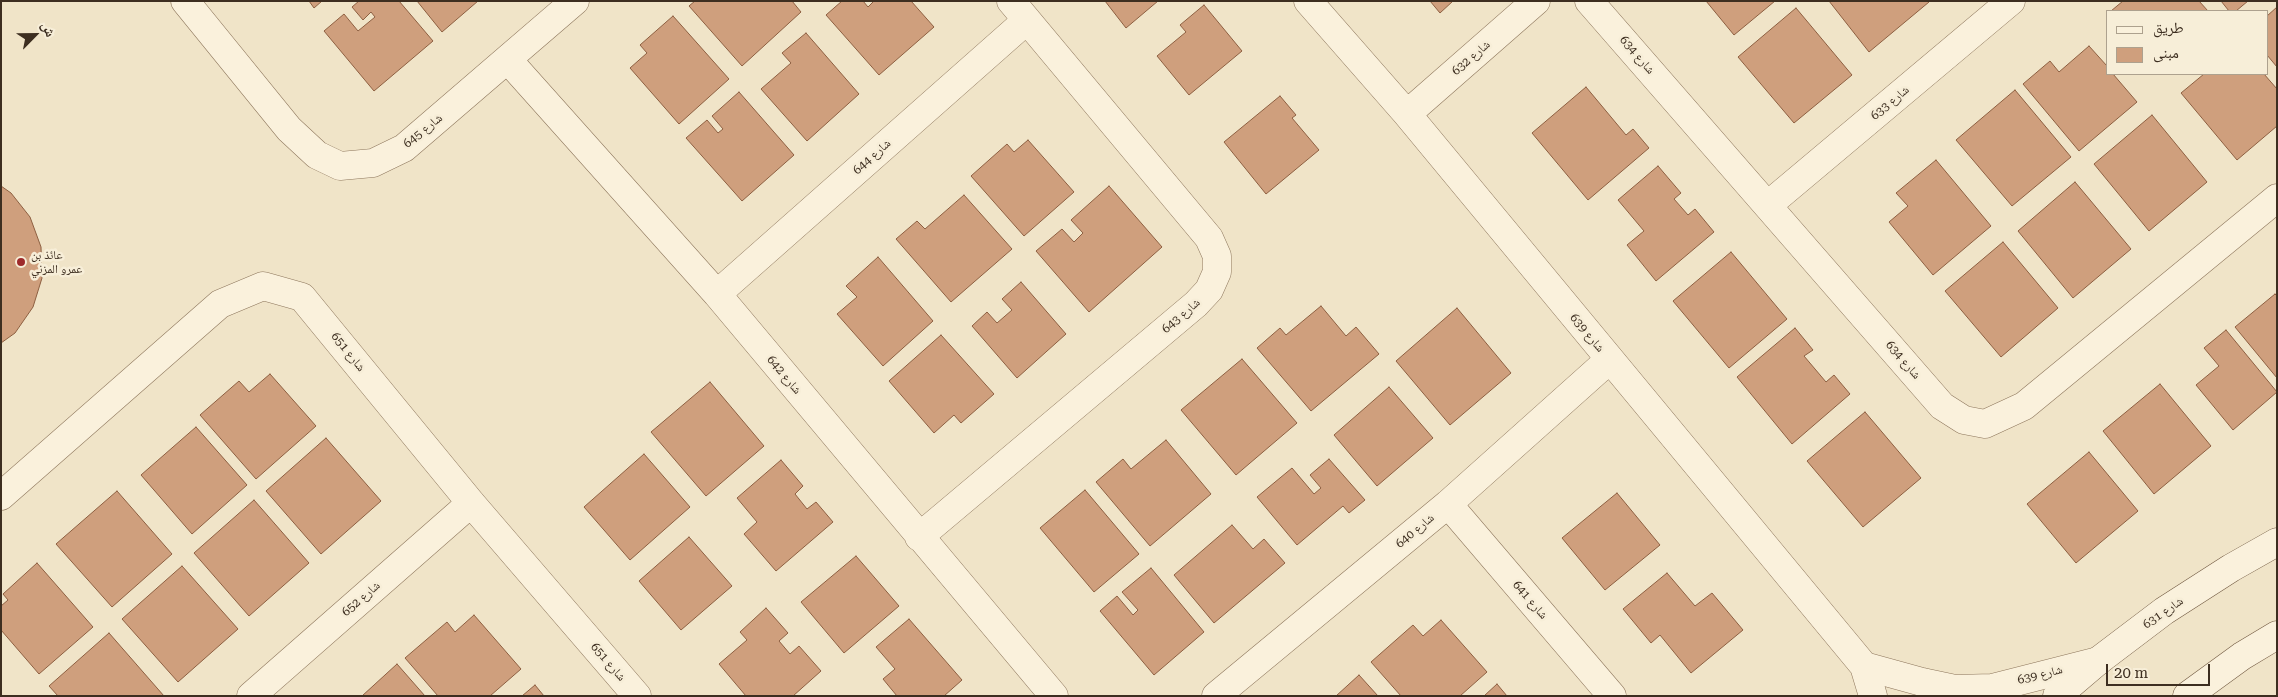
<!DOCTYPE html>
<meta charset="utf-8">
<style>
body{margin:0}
#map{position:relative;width:2278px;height:697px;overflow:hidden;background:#f0e4c8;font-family:"Roboto Serif","Noto Naskh Arabic",serif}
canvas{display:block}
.frame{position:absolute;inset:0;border:2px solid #3d2e20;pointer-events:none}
.legend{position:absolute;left:2106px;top:10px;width:162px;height:65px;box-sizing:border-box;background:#f7eed8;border:1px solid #ada18e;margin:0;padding:6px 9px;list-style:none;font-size:15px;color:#3d2e20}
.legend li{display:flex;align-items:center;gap:10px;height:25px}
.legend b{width:25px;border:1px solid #ada18e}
.north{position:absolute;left:10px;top:10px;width:50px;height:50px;-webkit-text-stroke:4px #f7eed8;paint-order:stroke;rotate:67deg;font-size:14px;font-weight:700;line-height:20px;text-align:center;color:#3d2e20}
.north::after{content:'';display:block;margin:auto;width:18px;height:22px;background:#3d2e20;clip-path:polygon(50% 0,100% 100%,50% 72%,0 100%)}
.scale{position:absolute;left:2106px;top:664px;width:104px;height:22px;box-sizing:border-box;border:2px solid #3d2e20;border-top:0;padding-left:6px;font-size:15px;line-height:18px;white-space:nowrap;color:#3d2e20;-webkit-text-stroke:4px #f7eed8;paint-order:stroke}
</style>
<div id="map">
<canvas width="2278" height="697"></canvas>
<div class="frame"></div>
<ul class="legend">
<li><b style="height:6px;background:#faf1dc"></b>طريق</li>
<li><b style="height:14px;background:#cf9f7d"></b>مبنى</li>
</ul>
<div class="north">ش</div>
<div class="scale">20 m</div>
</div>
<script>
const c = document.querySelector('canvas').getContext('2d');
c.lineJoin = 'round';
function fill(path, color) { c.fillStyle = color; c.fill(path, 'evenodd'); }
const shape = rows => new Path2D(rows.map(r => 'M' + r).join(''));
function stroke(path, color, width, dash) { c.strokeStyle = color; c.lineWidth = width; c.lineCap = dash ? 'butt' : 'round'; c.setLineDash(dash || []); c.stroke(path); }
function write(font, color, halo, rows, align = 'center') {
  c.font = font + ' "Roboto Serif","Noto Naskh Arabic",serif'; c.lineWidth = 5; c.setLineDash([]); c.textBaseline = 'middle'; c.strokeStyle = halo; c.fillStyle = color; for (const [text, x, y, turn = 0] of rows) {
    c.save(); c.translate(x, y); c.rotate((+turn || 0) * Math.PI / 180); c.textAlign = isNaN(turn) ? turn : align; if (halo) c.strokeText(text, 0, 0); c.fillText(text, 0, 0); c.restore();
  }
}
const building = shape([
 [309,1,322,1,314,8,309,1],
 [359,1,399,1,433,41,374,91,324,31,344,14,358,31,375,17,371,12,363,20,352,7,359,1],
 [417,1,478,1,442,32,417,1],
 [695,1,792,1,801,12,742,66,689,6,695,1],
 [842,1,863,1,868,7,874,1,911,1,934,27,879,75,826,15,842,1],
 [1105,1,1158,1,1126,28,1105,1],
 [1430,1,1453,1,1440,13,1430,1],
 [1706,1,1775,1,1734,35,1706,1],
 [1829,1,1929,1,1929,2,1869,52,1829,1],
 [2123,1,2199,1,2208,11,2111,11,2123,1],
 [2221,1,2248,1,2236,11,2229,11,2221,1],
 [1204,5,1242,51,1189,95,1157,56,1186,32,1180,25,1204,5],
 [2277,7,2277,67,2267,55,2267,16,2277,7],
 [1796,8,1852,75,1794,123,1738,57,1796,8],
 [673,16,729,79,679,124,630,68,647,53,640,45,673,16],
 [806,33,859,94,807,141,761,89,791,63,782,53,806,33],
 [2089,46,2107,66,2107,74,2113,74,2137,102,2079,151,2023,84,2050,61,2059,72,2089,46],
 [2204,74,2264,74,2277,89,2277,126,2237,160,2181,93,2204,74],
 [1586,87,1626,135,1633,129,1649,148,1588,200,1532,133,1586,87],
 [2015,90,2071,157,2012,206,1956,140,2015,90],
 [739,92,794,155,742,201,686,138,707,120,718,133,723,129,712,116,739,92],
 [1280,96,1296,115,1292,118,1319,150,1266,194,1224,142,1280,96],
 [2152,115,2207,182,2149,231,2094,164,2152,115],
 [1028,140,1074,192,1024,236,971,176,1007,144,1014,152,1028,140],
 [1936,160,1991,226,1933,275,1889,222,1908,206,1896,193,1936,160],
 [1658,166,1681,193,1674,199,1688,215,1695,209,1714,232,1656,281,1627,245,1644,231,1618,200,1658,166],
 [2075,182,2131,249,2073,298,2018,231,2075,182],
 [1,186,11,193,30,217,41,247,42,278,33,307,15,333,1,343,1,186],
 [1109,186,1162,247,1089,312,1036,251,1062,229,1074,242,1083,233,1071,220,1109,186],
 [964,195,1012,249,951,302,896,239,917,221,925,229,964,195],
 [2003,242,2058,308,2001,357,1945,291,2003,242],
 [1731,252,1787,319,1729,368,1673,301,1731,252],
 [878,257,933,321,883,366,837,314,857,297,846,286,878,257],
 [1021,282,1066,334,1017,378,972,326,987,312,997,323,1012,310,1002,299,1021,282],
 [2275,294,2277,296,2277,378,2235,327,2275,294],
 [1321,306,1346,336,1356,327,1379,354,1311,411,1257,348,1280,328,1286,335,1321,306],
 [1457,308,1511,373,1450,425,1396,361,1457,308],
 [1795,328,1813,350,1804,356,1826,382,1834,375,1850,394,1792,444,1737,377,1795,328],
 [2226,330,2277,392,2233,430,2196,385,2219,366,2204,348,2226,330],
 [941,335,994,394,961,423,954,415,934,433,889,381,941,335],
 [1242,359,1297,423,1236,475,1181,410,1242,359],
 [270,374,316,426,256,479,200,415,239,381,249,392,270,374],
 [710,382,764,446,706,496,651,432,710,382],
 [2160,384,2211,446,2154,494,2103,431,2160,384],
 [1389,387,1433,438,1377,486,1334,435,1389,387],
 [1865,412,1921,478,1863,527,1807,461,1865,412],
 [196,427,247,485,192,534,141,475,196,427],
 [326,438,381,501,321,554,266,491,326,438],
 [1166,440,1211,494,1150,546,1096,482,1123,459,1131,469,1166,440],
 [2089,452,2138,511,2076,563,2027,504,2089,452],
 [644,454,690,507,630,560,584,507,644,454],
 [1329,459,1365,500,1349,513,1343,506,1297,545,1257,497,1292,468,1314,494,1321,488,1310,475,1329,459],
 [781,460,803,486,795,494,807,509,816,502,833,522,776,571,744,534,757,522,737,498,781,460],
 [1085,490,1139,554,1094,592,1040,528,1085,490],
 [117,491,172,554,112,607,56,544,117,491],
 [1617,493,1660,545,1605,590,1562,538,1617,493],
 [254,500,309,563,249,616,194,553,254,500],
 [1232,525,1253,549,1264,539,1285,563,1214,623,1174,575,1232,525],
 [689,537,732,586,681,630,639,581,689,537],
 [856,556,899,606,844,653,801,602,856,556],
 [37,563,93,627,39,674,1,630,1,606,8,600,3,594,37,563],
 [182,566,238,629,178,682,122,619,182,566],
 [1151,568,1204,632,1154,675,1100,611,1117,596,1133,615,1138,610,1122,592,1151,568],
 [1667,573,1695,606,1712,593,1743,630,1691,673,1660,635,1651,643,1623,609,1667,573],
 [766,608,788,633,779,641,790,654,799,646,821,671,793,696,746,696,719,664,747,640,740,632,766,608],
 [474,615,521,669,490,696,438,696,405,658,447,622,455,632,474,615],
 [909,619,962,680,944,696,897,696,883,679,895,669,876,647,909,619],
 [1441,620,1487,672,1460,696,1401,696,1371,662,1413,625,1423,636,1441,620],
 [109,633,164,696,58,696,49,686,109,633],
 [397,664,425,696,362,696,397,664],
 [1359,675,1378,696,1336,696,1359,675],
 [1497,684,1507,696,1484,696,1497,684],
 [535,685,544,696,522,696,535,685]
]);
fill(building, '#cf9f7d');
stroke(building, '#8d5f41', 1);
const street = shape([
 [185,1,289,129,317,155,340,166,373,163,404,148,575,1],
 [1308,1,1407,114,1864,666,1873,696],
 [1589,1,1942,406,1964,420,1985,424,2024,406,2277,198],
 [508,60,717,294,1054,696],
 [1407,114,1536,1],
 [1768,205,2011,1],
 [717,294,1027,20],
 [1,496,220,304,263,286,302,297,471,503,637,696],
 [1448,504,1612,696],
 [919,537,1196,304,1209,290,1217,272,1217,256,1209,238,1011,1],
 [1864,666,1922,682,1955,689,1992,688,2098,661],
 [251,696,471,503],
 [1216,696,1448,504,1609,360]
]);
const secondary = shape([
 [2057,696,2098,661,2164,611,2231,568,2277,542],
 [2187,696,2242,656,2277,635]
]);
stroke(street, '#8d765c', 29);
stroke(secondary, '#6f573f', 29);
stroke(street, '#faf1dc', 28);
stroke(secondary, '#faf1dc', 28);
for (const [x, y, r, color] of [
 [21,262,5,"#9e2a2b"]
]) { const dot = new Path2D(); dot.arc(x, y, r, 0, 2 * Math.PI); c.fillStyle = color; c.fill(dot); stroke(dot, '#f7eed8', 2); }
write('12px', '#3d2e20', '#f7eed8', [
 ["شارع 634",1637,55,49],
 ["شارع 632",1471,58,-41],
 ["شارع 633",1890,103,-40],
 ["شارع 645",423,131,-39],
 ["شارع 644",872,157,-42],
 ["شارع 643",1181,316,-41],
 ["شارع 639",1587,333,50],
 ["شارع 651",348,352,51],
 ["شارع 634",1903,360,49],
 ["شارع 642",784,375,50],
 ["شارع 640",1415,531,-40],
 ["شارع 652",361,599,-41],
 ["شارع 641",1530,600,49],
 ["شارع 631",2163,613,-35],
 ["شارع 651",608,662,49],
 ["شارع 639",2040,675,-14]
]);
write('12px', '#3d2e20', '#f7eed8', [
 ["عائذ بن",31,255],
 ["عمرو المزني",31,269]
], 'left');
</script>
